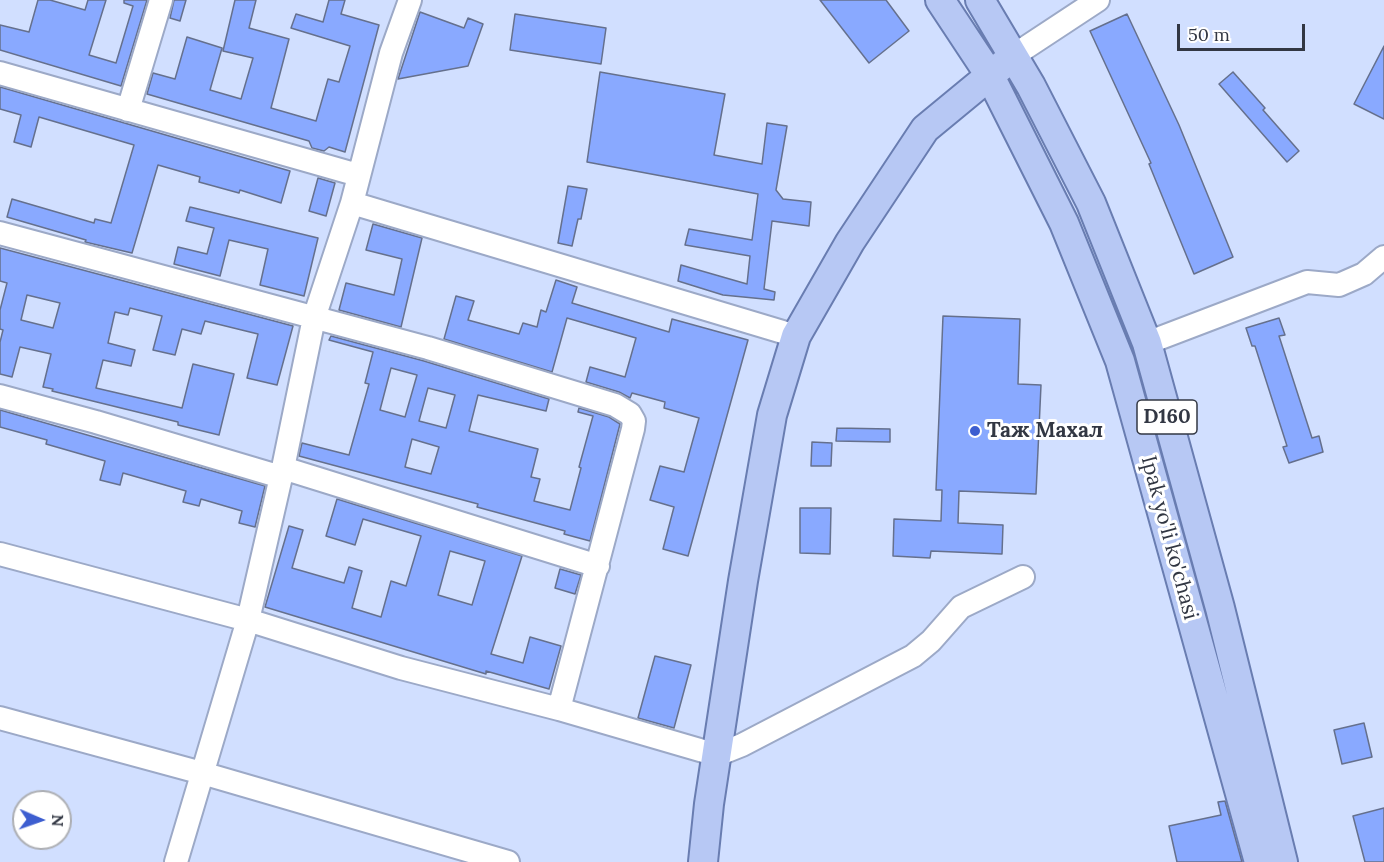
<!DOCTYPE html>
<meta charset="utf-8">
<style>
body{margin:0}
#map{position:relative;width:1384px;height:862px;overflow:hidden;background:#d1dfff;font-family:Lora,serif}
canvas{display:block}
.north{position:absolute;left:12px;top:790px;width:60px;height:60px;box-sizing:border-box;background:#fff;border:2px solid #adafb4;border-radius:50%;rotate:92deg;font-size:16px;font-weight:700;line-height:24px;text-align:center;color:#323743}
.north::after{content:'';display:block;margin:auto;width:21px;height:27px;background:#3d5ed0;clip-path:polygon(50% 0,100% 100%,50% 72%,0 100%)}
.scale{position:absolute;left:1177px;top:24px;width:128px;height:27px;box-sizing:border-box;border:3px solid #323743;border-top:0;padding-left:8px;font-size:18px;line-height:21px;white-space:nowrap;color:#323743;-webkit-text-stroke:4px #fff;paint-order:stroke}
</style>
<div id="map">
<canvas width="1384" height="862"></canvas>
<div class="north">N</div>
<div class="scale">50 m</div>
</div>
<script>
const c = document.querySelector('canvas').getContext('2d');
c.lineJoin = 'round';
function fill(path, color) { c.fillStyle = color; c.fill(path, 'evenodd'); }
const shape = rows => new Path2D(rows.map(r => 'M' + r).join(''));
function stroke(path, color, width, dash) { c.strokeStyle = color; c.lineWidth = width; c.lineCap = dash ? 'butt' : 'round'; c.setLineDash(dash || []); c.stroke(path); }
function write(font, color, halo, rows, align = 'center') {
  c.font = font + ' Lora,serif'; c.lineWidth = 6; c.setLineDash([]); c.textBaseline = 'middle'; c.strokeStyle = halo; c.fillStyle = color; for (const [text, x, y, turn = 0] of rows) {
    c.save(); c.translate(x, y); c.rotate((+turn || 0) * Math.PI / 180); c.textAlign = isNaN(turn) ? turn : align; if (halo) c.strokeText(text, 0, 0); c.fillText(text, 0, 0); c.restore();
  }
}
const building = shape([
 [38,0,50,0,85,10,88,0,106,0,89,55,116,63,133,6,124,3,124,0,147,0,121,86,0,50,0,25,29,32,38,0],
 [174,0,186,0,180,21,170,18,174,0],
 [235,0,256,0,249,28,289,39,271,108,316,121,328,79,339,82,350,46,291,28,296,14,323,22,329,0,345,0,341,14,379,25,345,152,329,147,324,151,312,148,309,141,147,94,153,73,175,79,187,37,222,48,210,90,241,99,253,58,223,51,235,0],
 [820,0,886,0,909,31,869,63,820,0],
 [420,12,464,28,468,18,483,24,468,66,398,79,420,12],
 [515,14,606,28,601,64,510,50,515,14],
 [1127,14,1179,125,1233,257,1194,274,1149,164,1151,163,1090,31,1127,14],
 [1384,46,1384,119,1354,104,1384,46],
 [600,72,725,94,714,155,762,164,767,123,787,126,776,190,783,199,811,202,809,226,772,221,764,289,775,292,774,300,723,295,678,281,681,265,747,284,750,256,685,245,689,229,752,240,758,194,587,162,600,72],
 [1233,72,1265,108,1263,110,1299,151,1287,162,1219,84,1233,72],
 [0,87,290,171,281,203,240,190,239,193,199,182,200,177,158,165,132,253,85,242,86,240,7,217,12,199,94,223,95,219,111,223,134,145,39,117,31,147,14,142,21,115,0,109,0,87],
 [318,178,335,183,326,216,309,211,318,178],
 [568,186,587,189,581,219,578,219,572,246,558,243,568,186],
 [190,207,318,238,304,296,260,285,268,249,229,240,220,276,174,264,178,247,207,254,214,228,186,221,190,207],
 [373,224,422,238,401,327,339,310,346,283,394,295,402,259,366,250,373,224],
 [0,248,293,326,277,385,247,378,258,334,205,321,201,334,182,329,175,355,153,350,162,316,130,308,128,315,115,312,108,343,135,350,131,366,103,360,96,388,182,408,193,364,234,374,219,435,178,425,178,422,52,391,53,389,43,387,51,354,20,347,12,377,0,374,0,342,3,330,0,329,0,310,7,283,0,281,0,248],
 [27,295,60,303,53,328,21,320,27,295],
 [556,280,577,287,572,303,669,332,672,319,748,340,688,556,663,549,674,507,650,500,660,466,684,472,699,418,664,408,665,402,632,393,630,398,619,392,586,382,590,367,625,377,636,338,567,318,552,372,444,339,456,296,474,301,468,320,519,334,523,323,537,327,541,310,546,312,556,280],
 [943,316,1020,319,1018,384,1041,385,1036,494,959,491,958,523,1003,525,1002,554,931,551,930,558,893,556,894,519,941,521,942,490,936,490,943,316],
 [1279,318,1285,335,1279,336,1312,438,1319,436,1323,452,1289,463,1283,447,1287,446,1255,346,1252,346,1246,328,1279,318],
 [331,336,424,361,549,399,546,411,478,395,469,431,538,449,531,477,540,479,534,501,570,510,581,468,579,467,593,416,578,412,579,408,609,417,620,424,590,541,564,534,565,531,477,507,478,504,299,456,302,443,349,455,369,384,365,383,373,352,329,340,331,336],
 [391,368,417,375,405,417,380,410,391,368],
 [428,388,455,395,446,428,419,421,428,388],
 [412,439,439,447,431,474,405,467,412,439],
 [0,410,265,486,255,527,239,523,242,511,201,499,199,506,183,502,186,491,123,473,120,485,100,480,105,461,46,444,47,440,0,427,0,410],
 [837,428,890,429,890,442,836,441,837,428],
 [812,442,832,443,831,466,811,466,812,442],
 [337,499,522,556,491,654,523,663,530,637,561,646,549,689,486,671,486,674,265,607,289,526,303,530,292,568,344,583,349,567,362,571,352,608,381,617,391,581,406,586,421,536,363,519,355,545,326,536,337,499],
 [450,551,485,561,472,605,438,595,450,551],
 [800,508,831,508,830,554,800,553,800,508],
 [560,569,581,575,575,594,555,588,560,569],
 [655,656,691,665,674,728,638,718,655,656],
 [1364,723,1372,757,1342,764,1334,730,1364,723],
 [1225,801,1242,862,1177,862,1169,826,1221,815,1218,802,1225,801],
 [1384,808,1384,862,1365,862,1353,816,1384,808]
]);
fill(building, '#89a9ff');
stroke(building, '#65708d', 1.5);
const minor = shape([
 [1013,56,1098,0],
 [0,73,358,175],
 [128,110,161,0],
 [352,203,796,336],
 [0,233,428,348,615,405,630,414,634,421,633,429,559,709],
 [1147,343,1307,282,1339,285,1364,274,1384,257],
 [0,396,96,422,281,477],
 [283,468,598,566],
 [0,554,248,620,401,668,559,709,717,755,742,745,913,656,931,641,961,607,1023,577],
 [0,718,202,773,508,862],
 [176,862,248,620,283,468,314,318,352,203,391,53,410,0]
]);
const major = shape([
 [940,0,989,74,1064,223,1120,361,1259,862],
 [980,0,1031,86,1091,203,1147,343,1220,608,1283,862],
 [703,862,709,804,743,581,772,415,796,336,850,242,925,129,1005,63]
]);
stroke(minor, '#9ca9c7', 26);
stroke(major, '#697db1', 32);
stroke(minor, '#fff', 22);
stroke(major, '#b7c8f4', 28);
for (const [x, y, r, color] of [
 [975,431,6,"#3d5ed0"]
]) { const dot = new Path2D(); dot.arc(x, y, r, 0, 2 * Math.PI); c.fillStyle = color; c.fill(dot); stroke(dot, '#fff', 2); }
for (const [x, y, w] of [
 [1167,417,60]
]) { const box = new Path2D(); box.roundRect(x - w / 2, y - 17, w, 34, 4.5); c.fillStyle = '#fff'; c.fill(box); stroke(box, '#323743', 1.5); }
write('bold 20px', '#323743', null, [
 ["D160",1167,417]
]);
write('bold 21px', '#323743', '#fff', [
 ["Таж Махал",987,431]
], 'left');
write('21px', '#323743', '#fff', [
 ["Ipak yo'li ko'chasi",1169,538,75]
]);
</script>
